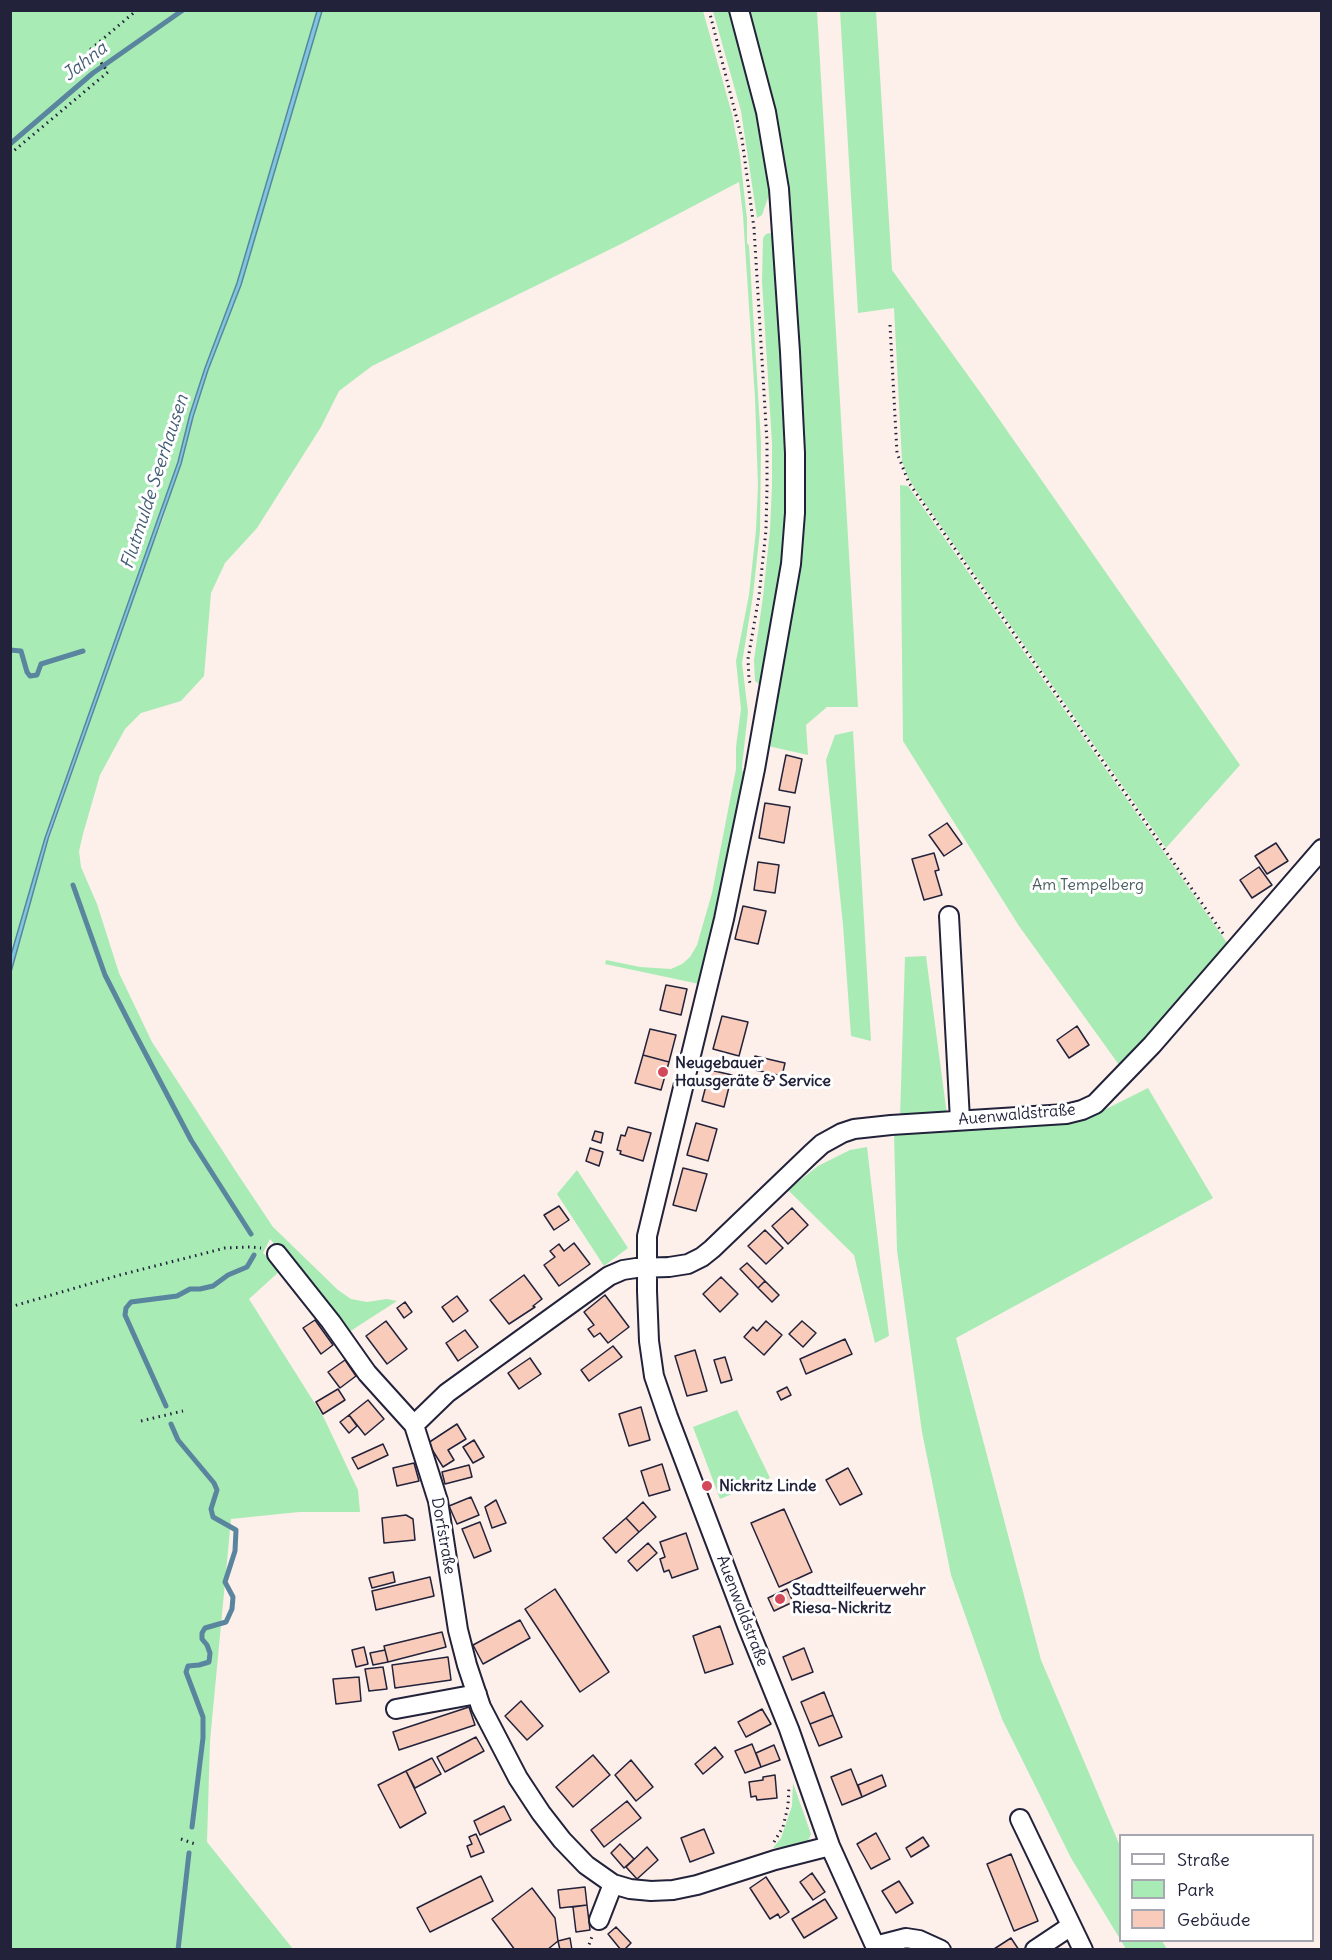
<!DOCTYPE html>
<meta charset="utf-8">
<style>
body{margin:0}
#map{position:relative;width:1332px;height:1960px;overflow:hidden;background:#fdefea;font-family:Delius,sans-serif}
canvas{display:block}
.frame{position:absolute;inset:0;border:12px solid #22223b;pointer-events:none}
.legend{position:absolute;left:1119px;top:1834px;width:195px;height:108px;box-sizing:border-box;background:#fff;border:2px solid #a7a7b1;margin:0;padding:8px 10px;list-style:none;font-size:18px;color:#22223b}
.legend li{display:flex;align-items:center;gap:12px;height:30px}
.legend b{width:30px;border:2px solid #a7a7b1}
</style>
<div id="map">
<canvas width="1332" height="1960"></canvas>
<div class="frame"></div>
<ul class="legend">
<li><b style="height:8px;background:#fff"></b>Straße</li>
<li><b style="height:16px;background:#a8ebb5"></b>Park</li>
<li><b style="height:16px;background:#f8cbba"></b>Gebäude</li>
</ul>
</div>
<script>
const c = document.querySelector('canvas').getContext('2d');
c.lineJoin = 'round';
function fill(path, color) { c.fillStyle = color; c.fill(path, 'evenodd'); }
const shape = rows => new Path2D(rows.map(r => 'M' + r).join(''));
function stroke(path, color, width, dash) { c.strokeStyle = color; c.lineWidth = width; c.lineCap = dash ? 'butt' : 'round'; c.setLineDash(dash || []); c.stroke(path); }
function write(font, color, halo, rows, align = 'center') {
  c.font = font + ' Delius,sans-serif'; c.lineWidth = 6; c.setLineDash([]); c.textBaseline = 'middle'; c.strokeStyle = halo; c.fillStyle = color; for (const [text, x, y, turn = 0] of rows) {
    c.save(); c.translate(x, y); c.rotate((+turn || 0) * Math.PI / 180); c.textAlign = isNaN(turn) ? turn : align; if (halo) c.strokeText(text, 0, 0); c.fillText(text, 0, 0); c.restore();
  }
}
fill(shape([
 [747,10,817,11,858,707,827,707,806,725,808,755,768,746,798,565,790,234],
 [10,11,703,11,732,114,740,156,747,219,747,243,749,246,761,443,760,531,753,595,742,663,748,712,742,766,742,771,747,772,704,985,605,964,606,960,640,967,671,969,682,964,690,957,697,945,712,893,736,769,736,747,741,709,736,661,749,595,756,530,758,486,755,398,743,215,739,182,621,244,372,366,339,391,321,427,257,528,225,563,211,593,204,676,181,701,141,713,125,729,100,775,83,834,79,851,81,867,97,904,119,973,152,1042,237,1173,273,1227,338,1290,351,1299,367,1302,387,1299,397,1301,349,1332,344,1322,317,1290,270,1239,263,1253,282,1269,249,1299,324,1418,358,1490,360,1512,299,1512,231,1519,210,1741,207,1842,293,1949,11,1949],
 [292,93,297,95,241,285,208,370,163,518,142,572,49,839,45,837,178,462,190,414,205,368,237,283],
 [713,11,730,11,758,113,771,189,762,215,757,218,741,111],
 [840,11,876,11,892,270,985,399,1240,765,1166,848,915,489,908,477,902,461,894,308,858,313],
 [770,233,775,236,788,453,785,563,765,682,759,684,755,681,754,660,763,597,770,530,772,486,772,443,762,281,763,238,766,234],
 [900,485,908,486,1230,947,1122,1069,1019,926,903,741],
 [853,731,871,1041,851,1036,843,925,826,760,835,735],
 [926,956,947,1115,900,1118,905,957],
 [1148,1088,1213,1198,956,1338,1041,1660,1120,1846,1120,1940,1162,1941,1167,1949,1126,1949,1071,1858,1002,1719,951,1575,922,1432,897,1250,894,1134,1066,1123,1090,1117],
 [867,1147,889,1336,875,1343,854,1255,788,1190,818,1166,850,1150],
 [577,1170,628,1248,604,1266,557,1194],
 [737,1410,770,1478,720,1499,693,1427],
 [793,1783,811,1834,807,1843,793,1849,792,1846,773,1848,781,1838,792,1806]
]), '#a8ebb5');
const water = shape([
 [317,11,322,11,241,285,208,370,193,417,181,464,48,839,11,972,11,955,45,838,178,462,190,414,205,368,237,283,317,11]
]);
fill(water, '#7fc7e0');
stroke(water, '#5a859e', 1.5);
stroke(shape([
 [10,144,93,73,183,10],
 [10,650,21,651,27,672,30,676,37,675,41,664,83,651],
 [73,885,105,975,132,1028,191,1140,251,1234],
 [166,1406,125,1315,126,1308,131,1302,177,1296,190,1289,200,1289,213,1286,228,1275,247,1267,254,1255],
 [171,1424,178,1440,214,1483,217,1490,211,1509,213,1517,236,1530,235,1551,225,1582,233,1597,232,1609,226,1622,205,1628,202,1633,202,1639,207,1645,210,1653,209,1662,199,1665,188,1666,186,1672,203,1717,203,1738,192,1827],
 [178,1950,189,1853]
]), '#5a859e', 5);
const building = shape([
 [786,755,802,759,795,793,779,790,786,755],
 [765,803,790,807,784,843,759,838,765,803],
 [947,823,962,844,944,856,929,835,947,823],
 [1276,843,1288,861,1267,874,1255,856,1276,843],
 [934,853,939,870,935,871,942,895,924,900,912,859,934,853],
 [758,862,779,865,775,893,754,890,758,862],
 [1259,867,1272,885,1252,898,1240,880,1259,867],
 [743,906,766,911,758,944,735,939,743,906],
 [666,985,687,989,681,1015,660,1010,666,985],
 [722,1016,748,1022,739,1056,713,1049,722,1016],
 [1077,1026,1089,1045,1069,1058,1057,1040,1077,1026],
 [650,1029,676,1035,669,1062,643,1055,650,1029],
 [643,1055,669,1062,661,1090,635,1083,643,1055],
 [755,1056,785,1063,782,1076,751,1069,755,1056],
 [710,1070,732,1075,724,1107,702,1101,710,1070],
 [696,1123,717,1129,708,1161,687,1155,696,1123],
 [628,1127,651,1133,643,1161,620,1154,621,1151,617,1150,621,1135,625,1136,628,1127],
 [595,1131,603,1133,601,1143,592,1140,595,1131],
 [590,1148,603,1152,599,1166,586,1161,590,1148],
 [683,1168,707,1174,696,1211,673,1205,683,1168],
 [559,1206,569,1220,554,1230,544,1215,559,1206],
 [792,1208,808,1225,788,1244,772,1226,792,1208],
 [765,1230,783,1248,766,1264,748,1246,765,1230],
 [574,1243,590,1264,559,1286,544,1265,555,1257,550,1251,559,1244,564,1251,574,1243],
 [747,1263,765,1281,758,1288,740,1269,747,1263],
 [524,1275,542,1299,533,1306,535,1307,509,1324,490,1300,524,1275],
 [721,1277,738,1294,720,1312,703,1294,721,1277],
 [765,1281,779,1295,772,1302,758,1288,765,1281],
 [605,1295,629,1327,608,1343,600,1333,594,1337,588,1329,594,1325,584,1312,605,1295],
 [457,1296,468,1311,453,1322,442,1307,457,1296],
 [405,1302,412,1312,404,1318,397,1308,405,1302],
 [315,1320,333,1345,321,1354,303,1328,315,1320],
 [386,1321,407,1349,387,1364,366,1336,386,1321],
 [766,1321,782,1335,764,1355,744,1337,753,1327,757,1331,766,1321],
 [802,1321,816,1333,803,1347,789,1334,802,1321],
 [465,1330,478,1347,458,1361,446,1343,465,1330],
 [845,1339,852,1354,806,1374,800,1359,845,1339],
 [613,1346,622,1357,589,1381,581,1370,613,1346],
 [695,1350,707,1391,687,1396,675,1356,695,1350],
 [725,1357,732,1380,721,1383,714,1360,725,1357],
 [530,1358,541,1374,519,1389,508,1373,530,1358],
 [345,1360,356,1376,340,1388,328,1372,345,1360],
 [787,1387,791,1395,781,1400,777,1392,787,1387],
 [338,1389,345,1400,323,1414,316,1402,338,1389],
 [368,1400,384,1419,365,1435,349,1415,368,1400],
 [641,1407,650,1440,629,1446,619,1414,641,1407],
 [349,1415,357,1426,349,1433,340,1422,349,1415],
 [457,1424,466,1439,448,1450,454,1460,443,1467,428,1443,457,1424],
 [474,1440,484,1457,473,1463,463,1447,474,1440],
 [383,1444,388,1455,358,1469,352,1458,383,1444],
 [414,1463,419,1481,397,1486,393,1468,414,1463],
 [662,1464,670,1490,649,1496,641,1471,662,1464],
 [469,1465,472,1477,445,1484,442,1472,469,1465],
 [848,1468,862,1494,840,1505,826,1480,848,1468],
 [471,1497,479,1515,457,1524,449,1506,471,1497],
 [496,1500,506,1523,492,1528,485,1507,496,1500],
 [643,1502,656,1517,639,1532,626,1518,643,1502],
 [784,1509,812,1572,779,1587,751,1523,784,1509],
 [406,1515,413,1519,415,1540,384,1543,382,1518,406,1515],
 [626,1518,639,1532,616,1553,603,1538,626,1518],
 [480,1522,491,1551,474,1558,462,1529,480,1522],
 [686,1533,698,1569,672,1578,669,1570,664,1572,660,1559,665,1557,660,1542,686,1533],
 [648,1543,657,1553,637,1571,628,1561,648,1543],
 [393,1572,395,1582,372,1588,369,1578,393,1572],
 [430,1577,434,1596,376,1610,372,1591,430,1577],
 [555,1589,609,1672,580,1692,525,1609,555,1589],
 [787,1589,793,1602,774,1611,768,1598,787,1589],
 [520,1620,530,1638,483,1664,473,1645,520,1620],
 [720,1626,733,1664,705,1673,693,1636,720,1626],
 [442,1632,446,1647,388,1662,384,1646,442,1632],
 [364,1647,368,1664,356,1667,352,1650,364,1647],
 [804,1648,813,1672,792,1680,783,1657,804,1648],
 [385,1650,388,1662,373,1665,370,1653,385,1650],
 [448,1657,451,1680,395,1688,392,1665,448,1657],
 [383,1667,387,1689,369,1691,365,1669,383,1667],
 [359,1677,361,1701,336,1704,333,1679,359,1677],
 [824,1692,833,1715,810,1724,801,1702,824,1692],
 [521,1701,543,1726,527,1740,505,1716,521,1701],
 [469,1707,475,1725,399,1750,393,1732,469,1707],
 [762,1709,771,1724,746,1737,738,1722,762,1709],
 [833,1715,842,1737,819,1746,810,1724,833,1715],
 [476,1737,484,1751,445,1772,437,1757,476,1737],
 [752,1744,761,1767,745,1773,735,1751,752,1744],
 [774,1745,780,1760,761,1767,756,1753,774,1745],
 [715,1747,723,1757,703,1774,695,1764,715,1747],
 [593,1755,610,1775,573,1807,556,1787,593,1755],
 [432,1758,441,1774,415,1788,406,1771,432,1758],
 [631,1760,653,1787,636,1801,615,1775,631,1760],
 [851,1769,862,1797,842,1805,831,1777,851,1769],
 [406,1771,426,1813,400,1828,378,1785,406,1771],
 [775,1775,777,1798,757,1800,756,1796,751,1797,749,1782,763,1780,763,1777,775,1775],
 [882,1775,886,1786,862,1797,858,1785,882,1775],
 [627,1801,641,1818,604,1847,591,1830,627,1801],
 [504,1806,511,1820,480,1835,474,1821,504,1806],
 [704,1829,714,1853,690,1862,681,1838,704,1829],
 [876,1833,890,1859,871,1869,857,1844,876,1833],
 [476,1834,484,1852,471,1857,467,1846,472,1844,469,1837,476,1834],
 [923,1837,929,1846,911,1857,906,1848,923,1837],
 [620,1844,634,1859,624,1868,611,1853,620,1844],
 [647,1847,658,1860,637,1879,626,1867,647,1847],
 [1011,1854,1038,1921,1014,1931,987,1864,1011,1854],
 [812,1873,825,1892,813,1900,800,1882,812,1873],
 [481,1876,493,1901,430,1932,417,1908,481,1876],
 [766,1877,789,1912,780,1918,778,1914,770,1919,750,1888,766,1877],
 [899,1881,913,1903,896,1913,882,1891,899,1881],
 [585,1887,587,1905,560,1908,558,1890,585,1887],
 [532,1888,555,1918,558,1941,547,1950,515,1950,492,1919,532,1888],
 [825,1899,837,1918,804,1938,792,1919,825,1899],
 [587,1905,590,1930,576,1932,573,1907,587,1905],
 [616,1927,631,1943,624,1950,621,1950,608,1934,616,1927],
 [570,1938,572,1950,560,1950,558,1941,570,1938],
 [1011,1938,1019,1950,994,1949,1011,1938]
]);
fill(building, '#f8cbba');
stroke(building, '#22223b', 1.5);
const minor = shape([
 [739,10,766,112,779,189,790,352,795,453,795,513,791,564,755,769,724,919,647,1236,647,1291,649,1341,654,1376,668,1417,747,1625,789,1729,830,1846,877,1950],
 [949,916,960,1120],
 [277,1254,331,1322,367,1373,414,1425],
 [414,1425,447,1393,609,1276,623,1270,636,1268,669,1267,688,1264,702,1257,712,1249,811,1154,822,1144,842,1133,854,1129,891,1125,1066,1114,1082,1110,1095,1104,1152,1045,1322,849],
 [414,1425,438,1501,458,1630,467,1665,481,1707,518,1778,541,1813,562,1840,586,1865,613,1884,630,1889,651,1891,673,1890,697,1885,775,1860,830,1846],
 [396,1709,477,1694],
 [1020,1819,1083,1950],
 [599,1920,613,1884],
 [875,1946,906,1938,919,1940,941,1950],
 [1035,1950,1071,1926]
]);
stroke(minor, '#22223b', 22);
stroke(shape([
 [709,10,742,139,754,228,767,442,767,487,766,530,759,596,748,659,749,680,751,686],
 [10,154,108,72,91,49,137,10],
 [890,325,897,453,909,483,1224,935],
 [10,1307,120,1275,225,1248,250,1247,261,1248],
 [141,1421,183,1411],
 [181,1839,198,1845],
 [774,1842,783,1827,788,1806,789,1786],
 [587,1950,593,1934]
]), '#22223b', 3, [1.5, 4.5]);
stroke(minor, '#fff', 18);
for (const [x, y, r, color] of [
 [663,1072,6,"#d1495b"],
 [707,1486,6,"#d1495b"],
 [780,1599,6,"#d1495b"]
]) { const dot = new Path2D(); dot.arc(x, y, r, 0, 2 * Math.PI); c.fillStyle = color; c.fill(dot); stroke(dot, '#fff', 2); }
write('16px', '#4a5e60', '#fff', [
 ["Am Tempelberg",1088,885]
]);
write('bold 16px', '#22223b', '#fff', [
 ["Neugebauer",675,1063],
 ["Hausgeräte & Service",675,1081],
 ["Nickritz Linde",719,1486],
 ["Stadtteilfeuerwehr",792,1590],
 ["Riesa-Nickritz",792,1608]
], 'left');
write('16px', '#22223b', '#fff', [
 ["Auenwaldstraße",1017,1115,-5],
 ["Dorfstraße",443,1536,80],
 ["Auenwaldstraße",742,1611,69]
]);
write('italic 18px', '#435c75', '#fff', [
 ["Jahna",85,62,-38],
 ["Flutmulde Seerhausen",155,482,-72]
]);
</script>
